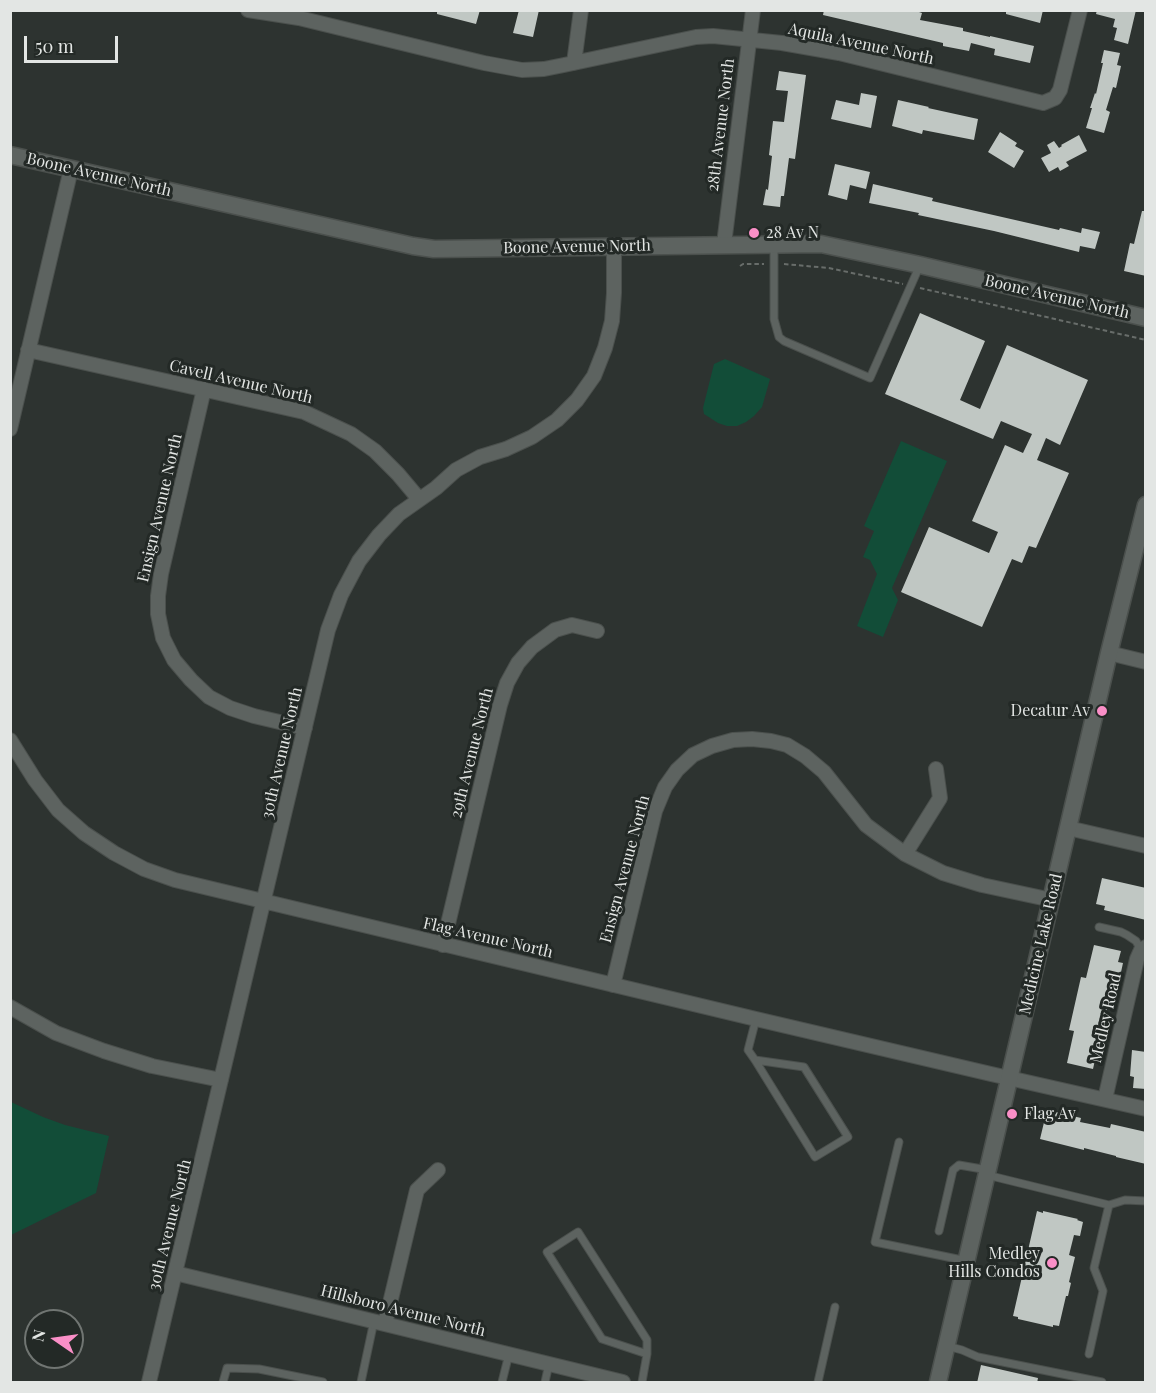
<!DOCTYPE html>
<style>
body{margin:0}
#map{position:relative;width:1156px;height:1393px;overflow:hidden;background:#2d3330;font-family:"Playfair Display",serif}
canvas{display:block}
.frame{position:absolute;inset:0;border:12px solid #e3e6e4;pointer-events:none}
.north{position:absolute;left:24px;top:1309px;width:60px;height:60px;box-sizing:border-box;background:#232926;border:2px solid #707572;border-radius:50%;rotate:283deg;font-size:16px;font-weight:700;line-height:24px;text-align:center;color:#e3e6e4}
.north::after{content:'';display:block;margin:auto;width:21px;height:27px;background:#fa8fc7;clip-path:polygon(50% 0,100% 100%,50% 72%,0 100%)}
.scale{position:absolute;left:24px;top:36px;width:94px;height:27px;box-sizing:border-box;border:3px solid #e3e6e4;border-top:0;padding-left:8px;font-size:18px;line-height:21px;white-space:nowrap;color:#e3e6e4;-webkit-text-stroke:4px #232926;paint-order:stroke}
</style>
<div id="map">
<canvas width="1156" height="1393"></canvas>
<div class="frame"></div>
<div class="north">N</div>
<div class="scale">50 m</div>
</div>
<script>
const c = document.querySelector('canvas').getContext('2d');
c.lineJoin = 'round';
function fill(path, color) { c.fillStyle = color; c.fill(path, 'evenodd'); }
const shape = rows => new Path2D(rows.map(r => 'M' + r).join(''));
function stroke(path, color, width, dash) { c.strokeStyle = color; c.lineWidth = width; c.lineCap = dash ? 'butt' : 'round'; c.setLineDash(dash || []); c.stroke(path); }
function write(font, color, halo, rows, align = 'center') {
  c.font = font + ' "Playfair Display",serif'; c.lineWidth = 6; c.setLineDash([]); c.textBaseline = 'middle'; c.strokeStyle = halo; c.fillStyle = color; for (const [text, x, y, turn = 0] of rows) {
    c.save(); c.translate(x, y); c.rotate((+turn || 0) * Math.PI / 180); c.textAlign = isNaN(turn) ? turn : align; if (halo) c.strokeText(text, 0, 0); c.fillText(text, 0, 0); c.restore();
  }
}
fill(shape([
 [725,359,770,379,762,407,754,416,746,422,737,426,727,426,718,423,704,414,703,408,714,364],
 [901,441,947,461,892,588,898,600,883,637,857,626,877,574,870,560,863,557,874,531,864,526],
 [11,1102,43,1117,65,1125,109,1136,96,1193,11,1235]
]), '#124d38');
fill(shape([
 [437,10,480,10,476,24,437,14],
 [519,10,539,10,533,37,513,33],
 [824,10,913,10,922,13,920,20,963,28,963,31,990,37,990,36,1034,46,1030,63,994,55,995,49,971,43,969,51,943,46,943,43,823,15],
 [1006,10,1043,10,1040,23,1006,14],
 [1097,10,1136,10,1128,44,1114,40,1117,28,1113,27,1115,19,1096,14],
 [1104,50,1120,53,1117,65,1121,66,1116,88,1113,87,1106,110,1110,112,1104,133,1086,128,1092,108,1090,108,1095,93,1096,94,1103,63,1101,63],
 [779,71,806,75,795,159,789,158,784,196,781,196,780,207,763,205,766,189,768,190,772,156,769,155,773,121,784,122,788,91,776,90],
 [861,93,877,96,871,128,831,119,836,100,859,105],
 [898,100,929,107,928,108,978,119,974,140,923,130,922,134,892,126],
 [1000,132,1017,143,1015,146,1024,151,1014,168,988,152],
 [1079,135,1087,151,1066,162,1069,166,1060,171,1058,167,1049,172,1041,158,1051,153,1047,145,1054,141,1059,148,1062,146,1061,145],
 [835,164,870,172,866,189,850,185,847,200,828,195],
 [873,184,933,198,932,201,1059,230,1060,228,1081,233,1082,228,1100,232,1095,249,1080,246,1079,252,994,231,918,215,919,213,869,203],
 [1142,211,1146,211,1146,276,1124,271,1130,243,1134,244],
 [920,313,985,341,960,400,980,409,1007,345,1088,380,1060,445,1046,438,1037,460,1069,473,1036,548,1029,546,1022,563,1012,559,982,627,901,592,929,527,989,553,998,532,972,521,1005,445,1023,453,1032,434,1001,421,993,439,885,394],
 [1102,878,1146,888,1146,920,1104,910,1105,906,1096,904],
 [1094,945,1121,951,1118,962,1123,963,1118,986,1113,984,1110,994,1106,1014,1110,1015,1100,1061,1095,1060,1093,1069,1067,1063,1074,1031,1069,1030,1081,977,1086,978],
 [1132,1050,1146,1052,1146,1089,1133,1088,1134,1077,1130,1076],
 [1056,1112,1081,1118,1080,1122,1110,1128,1111,1124,1146,1132,1146,1164,1116,1157,1116,1156,1084,1148,1084,1150,1040,1139,1046,1114,1055,1116],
 [1037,1211,1043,1213,1043,1211,1078,1219,1077,1220,1083,1222,1080,1236,1074,1235,1069,1255,1075,1257,1069,1282,1071,1283,1068,1296,1066,1296,1059,1326,1053,1325,1053,1327,1018,1319,1018,1317,1013,1316],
 [981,1365,1038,1378,1037,1383,977,1383]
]), '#c0c7c3');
const service = shape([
 [774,244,774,319,779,337,784,341,870,378,920,265],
 [1099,927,1121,932,1127,935,1136,941,1141,950],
 [755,1060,804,1067,848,1137,815,1157,755,1060,748,1050,756,1019],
 [899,1142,875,1242,967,1261],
 [987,1175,1109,1205,1094,1268,1103,1291,1089,1354],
 [1109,1205,1125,1200,1146,1201],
 [939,1231,953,1170,959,1165,988,1170],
 [947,1346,962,1350,978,1357,1102,1382],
 [223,1382,227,1368,259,1369,323,1382],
 [361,1382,374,1321],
 [502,1382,509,1354],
 [545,1382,549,1364],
 [642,1382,647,1354,647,1340,578,1232,547,1252,602,1339,647,1354],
 [818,1382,835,1307]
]);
const minor = shape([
 [248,10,299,18,484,63,522,70,544,69,564,65,696,37,713,36,782,43,839,53,1043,103,1055,98,1060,90,1080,10],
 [574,63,581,10],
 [724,244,753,10],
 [28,350,304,412,351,434,375,451,398,474,419,499],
 [204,389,161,574,158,596,158,614,163,638,174,660,191,680,209,697,230,708,254,716,305,728],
 [10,429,71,169],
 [1109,653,1146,662],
 [10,740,35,780,58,810,84,833,114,853,144,869,175,880,756,1019,991,1074,1146,1109],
 [1068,828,1146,846],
 [905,854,940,798,936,769],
 [443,945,500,705,507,683,518,663,532,647,555,630,572,625,597,631],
 [613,985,655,811,665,787,677,770,693,755,712,746,733,740,752,739,771,741,787,745,805,756,824,772,866,825,905,854,943,873,982,885,1052,900],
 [10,1007,56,1033,104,1051,152,1066,221,1080],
 [1105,1099,1137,959,1141,950,1146,947],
 [175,1273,623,1382],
 [385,1324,417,1190,438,1170],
 [149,1382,328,630,341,595,359,561,379,535,399,514,436,488,456,470,480,457,506,449,532,437,557,420,577,400,594,376,605,348,612,321,614,293,614,246]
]);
const tertiary = shape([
 [10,155,413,246,434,249,821,244,920,265,1146,318],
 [938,1382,1109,653,1146,505]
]);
stroke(service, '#4b504d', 9);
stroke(minor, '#4b504d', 16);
stroke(tertiary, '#4b504d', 19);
stroke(shape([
 [784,264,829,268,903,284],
 [740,266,743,264,764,264],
 [920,288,1146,340]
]), '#686d6a', 2, [4.5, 3]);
stroke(service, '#5d6360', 7);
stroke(minor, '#5d6360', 14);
stroke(tertiary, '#5d6360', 16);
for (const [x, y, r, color] of [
 [754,233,6,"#fa8fc7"],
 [1102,711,6,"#fa8fc7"],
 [1012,1114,6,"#fa8fc7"],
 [1052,1263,6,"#fa8fc7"]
]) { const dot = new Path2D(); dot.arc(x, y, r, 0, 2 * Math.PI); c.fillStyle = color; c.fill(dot); stroke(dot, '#232926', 2); }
write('16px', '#e3e6e4', '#232926', [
 ["Aquila Avenue North",861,44,12],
 ["28th Avenue North",721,125,-83],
 ["Boone Avenue North",99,175,13],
 ["Boone Avenue North",577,247,-1],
 ["Boone Avenue North",1057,297,13],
 ["Cavell Avenue North",241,382,13],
 ["Ensign Avenue North",160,508,-77],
 ["30th Avenue North",282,753,-77],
 ["29th Avenue North",472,753,-76],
 ["Ensign Avenue North",625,869,-75],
 ["Flag Avenue North",488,938,13],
 ["Medicine Lake Road",1041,944,-77],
 ["Medley Road",1106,1018,-77],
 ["30th Avenue North",170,1225,-76],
 ["Hillsboro Avenue North",403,1311,14]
]);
write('16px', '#e3e6e4', '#232926', [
 ["28 Av N",766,233],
 ["Decatur Av",1090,711,"right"],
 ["Flag Av",1024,1114],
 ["Medley",1040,1254,"right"],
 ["Hills Condos",1040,1272,"right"]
], 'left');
</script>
